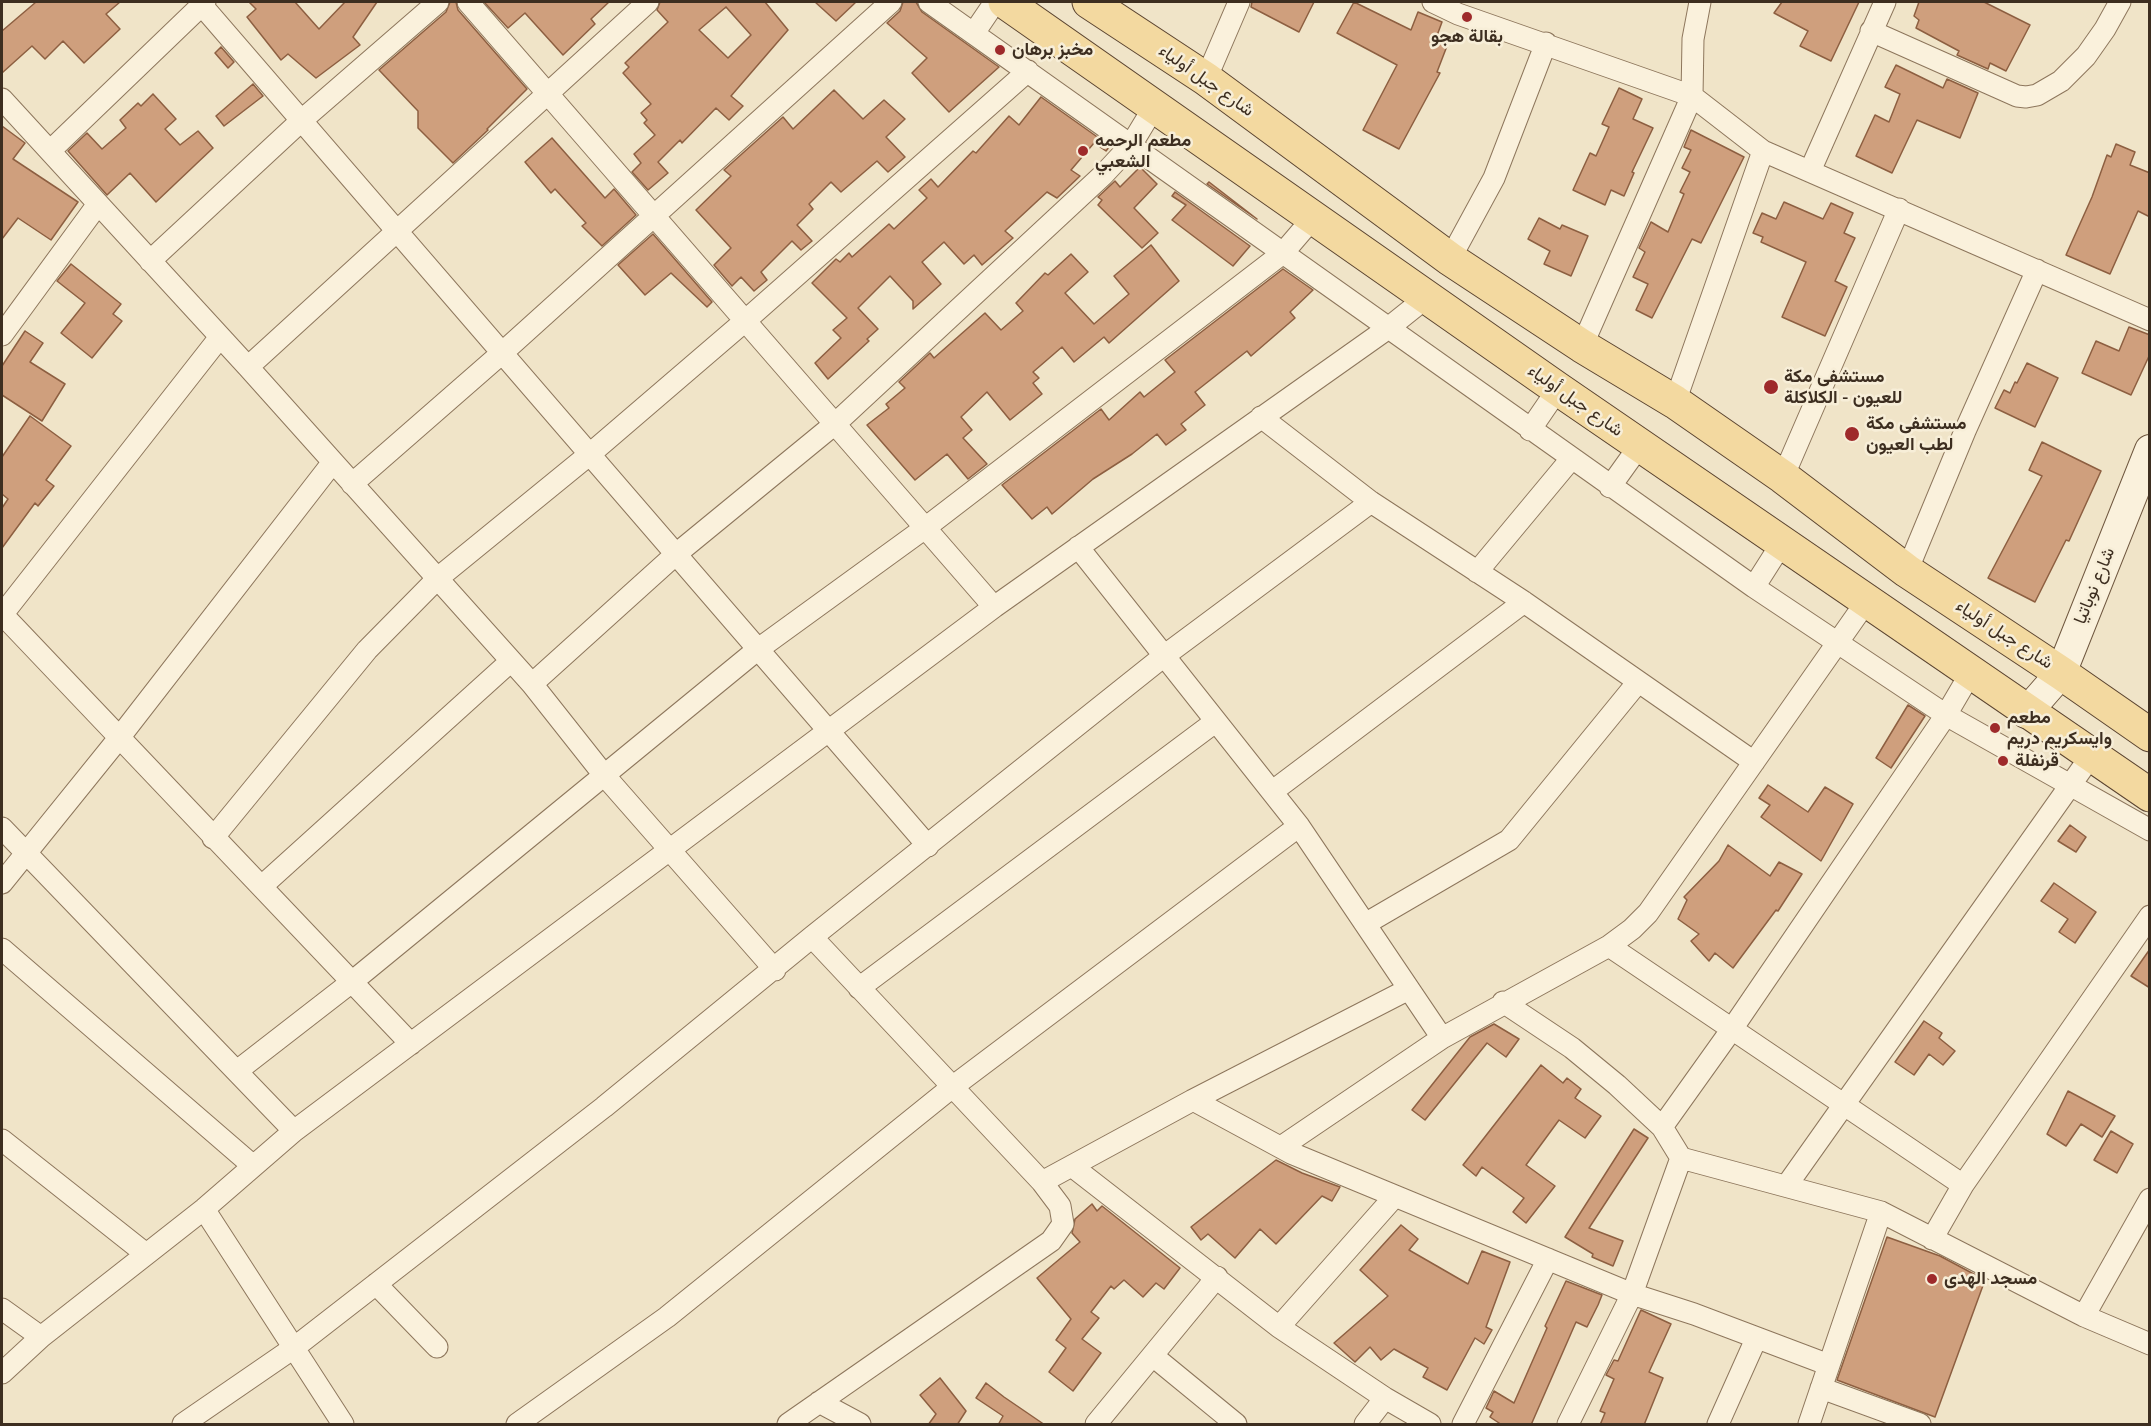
<!DOCTYPE html>
<meta charset="utf-8">
<style>
body{margin:0}
#map{position:relative;width:2151px;height:1426px;overflow:hidden;background:#f0e4c8;font-family:"Times New Roman",serif}
canvas{display:block}
.frame{position:absolute;inset:0;border:3px solid #3d2e20;pointer-events:none}
</style>
<div id="map">
<canvas width="2151" height="1426"></canvas>
<div class="frame"></div>
</div>
<script>
const c = document.querySelector('canvas').getContext('2d');
c.lineJoin = 'round';
function fill(path, color) { c.fillStyle = color; c.fill(path, 'evenodd'); }
const shape = rows => new Path2D(rows.map(r => 'M' + r).join(''));
function stroke(path, color, width, dash) { c.strokeStyle = color; c.lineWidth = width; c.lineCap = dash ? 'butt' : 'round'; c.setLineDash(dash || []); c.stroke(path); }
function write(font, color, halo, rows, align = 'center') {
  c.font = font + ' "Times New Roman",Vazirmatn,serif'; c.lineWidth = 5; c.setLineDash([]); c.textBaseline = 'middle'; c.strokeStyle = halo; c.fillStyle = color; for (const [text, x, y, turn = 0] of rows) {
    c.save(); c.translate(x, y); c.rotate((+turn || 0) * Math.PI / 180); c.textAlign = isNaN(turn) ? turn : align; if (halo) c.strokeText(text, 0, 0); c.fillText(text, 0, 0); c.restore();
  }
}
const building = shape([
 [36,2,120,2,106,14,120,29,84,63,63,41,45,59,32,46,2,73,2,31,36,2],
 [249,2,295,2,319,29,345,2,377,2,353,37,360,45,316,78,288,54,281,60,247,17,256,9,249,2],
 [450,2,456,2,458,10,527,89,487,129,488,130,453,163,418,128,418,111,379,70,446,12,450,2],
 [484,2,609,2,591,19,595,24,563,55,525,13,508,28,484,2],
 [660,2,765,2,788,30,731,96,743,106,729,120,716,108,682,143,680,140,658,162,668,173,648,190,632,172,641,163,634,154,655,135,644,123,647,120,641,113,651,104,623,73,629,67,625,63,668,22,657,10,660,2],
 [726,7,751,35,728,58,699,30,726,7],
 [815,2,856,2,836,21,815,2],
 [903,2,916,2,922,12,999,67,949,112,912,73,927,58,887,23,900,11,903,2],
 [1252,2,1314,2,1299,32,1251,7,1252,2],
 [1354,2,1411,30,1418,12,1442,22,1435,41,1447,46,1437,72,1440,73,1399,149,1363,130,1397,65,1337,33,1354,2],
 [1782,2,1859,2,1831,61,1800,46,1808,31,1774,13,1782,2],
 [1919,2,1984,2,2030,25,2006,71,1990,63,1988,69,1957,55,1959,51,1916,28,1919,20,1914,16,1919,2],
 [221,47,234,62,228,68,215,53,221,47],
 [1896,65,1943,88,1947,79,1978,93,1960,138,1917,120,1892,173,1856,156,1875,115,1889,122,1900,94,1885,87,1896,65],
 [253,84,263,96,224,126,216,116,253,84],
 [1619,88,1642,99,1633,119,1653,128,1632,172,1634,173,1624,196,1611,190,1605,205,1573,190,1590,153,1596,156,1609,127,1602,124,1619,88],
 [834,90,863,119,884,100,905,119,886,137,905,157,888,172,877,161,841,192,831,182,809,204,813,209,797,225,812,241,801,250,792,241,761,272,767,280,754,291,741,277,732,286,714,265,731,248,696,210,731,176,724,170,783,117,793,129,834,90],
 [153,94,176,119,165,129,180,145,198,131,213,148,156,202,130,173,107,195,68,151,87,133,102,149,126,128,120,120,138,103,141,106,153,94],
 [1041,97,1110,146,1106,151,1094,143,1071,170,1080,176,1057,198,1047,192,1005,231,1013,238,982,265,974,255,964,264,944,242,922,262,941,284,913,309,913,301,890,276,858,308,878,329,867,339,869,341,828,379,815,363,841,338,833,330,847,318,812,283,836,259,840,262,849,253,852,257,889,224,894,229,927,198,919,190,931,179,938,187,973,151,976,153,1009,116,1019,125,1041,97],
 [2,126,25,143,13,159,78,202,51,240,18,218,2,239,2,126],
 [1691,130,1744,157,1701,243,1692,239,1652,318,1636,310,1648,284,1633,277,1645,252,1639,248,1651,222,1668,232,1684,194,1680,192,1690,172,1682,168,1691,150,1684,147,1691,130],
 [552,138,605,198,614,189,636,215,602,246,582,226,586,223,555,189,551,193,525,162,552,138],
 [2116,144,2135,152,2130,165,2150,173,2150,217,2138,211,2110,274,2066,255,2092,197,2107,155,2111,157,2116,144],
 [1140,167,1157,184,1134,208,1158,233,1142,248,1098,205,1102,200,1098,197,1115,181,1120,187,1140,167],
 [1209,182,1257,219,1207,184,1209,182],
 [1175,192,1250,246,1233,266,1172,220,1186,205,1172,196,1175,192],
 [1784,202,1823,219,1831,203,1853,213,1844,233,1855,238,1835,281,1847,287,1825,336,1782,317,1806,262,1761,242,1763,237,1753,233,1762,213,1776,219,1784,202],
 [1539,218,1560,229,1562,225,1588,236,1571,276,1544,264,1550,251,1528,239,1539,218],
 [653,234,712,302,707,307,671,273,645,295,618,265,653,234],
 [1151,245,1179,281,1109,343,1104,337,1074,362,1062,347,1033,372,1039,378,1033,383,1042,394,1010,420,987,392,961,417,972,430,963,438,987,464,968,479,947,454,915,480,867,425,889,408,886,404,905,388,899,382,930,353,934,358,985,313,1001,330,1023,311,1016,303,1045,273,1048,275,1071,254,1088,272,1065,293,1094,324,1129,294,1114,276,1151,245],
 [71,264,121,304,113,314,122,321,92,358,61,333,85,303,57,281,71,264],
 [1283,269,1313,290,1290,312,1295,318,1251,356,1247,351,1195,392,1205,405,1181,424,1186,430,1166,445,1157,434,1132,454,1093,479,1052,514,1047,507,1032,519,1002,485,1101,409,1109,420,1140,392,1144,397,1175,372,1165,360,1283,269],
 [2129,327,2150,335,2150,354,2131,395,2082,373,2096,341,2119,351,2129,327],
 [25,331,43,343,30,362,65,384,42,421,2,395,2,366,25,331],
 [2027,363,2058,378,2035,427,1995,408,2004,390,2010,393,2015,382,2017,383,2027,363],
 [30,416,71,446,46,480,54,486,38,506,35,503,2,548,2,508,8,499,2,494,2,457,30,416],
 [2042,442,2101,471,2069,541,2066,540,2035,602,1988,578,2042,476,2029,470,2042,442],
 [1908,705,1925,716,1891,768,1876,758,1908,705],
 [1768,785,1808,812,1825,787,1853,804,1821,861,1761,817,1770,805,1759,798,1768,785],
 [2070,825,2086,837,2076,852,2058,841,2070,825],
 [1728,845,1770,876,1779,862,1802,874,1778,911,1776,910,1733,968,1715,953,1709,961,1691,941,1699,934,1678,919,1687,900,1684,897,1719,861,1728,845],
 [2054,883,2096,912,2075,943,2059,932,2068,919,2041,901,2054,883],
 [2150,949,2150,988,2131,976,2150,949],
 [1924,1021,1942,1033,1939,1038,1955,1051,1943,1065,1929,1054,1914,1075,1895,1062,1924,1021],
 [1494,1024,1519,1039,1506,1057,1487,1043,1425,1120,1412,1110,1470,1037,1494,1024],
 [1541,1065,1563,1083,1567,1078,1581,1089,1575,1098,1601,1116,1585,1138,1559,1120,1526,1165,1555,1186,1526,1223,1513,1212,1524,1198,1482,1167,1476,1176,1463,1165,1541,1065],
 [2068,1091,2115,1116,2102,1137,2081,1124,2066,1146,2047,1134,2068,1091],
 [1634,1129,1648,1138,1589,1228,1623,1241,1613,1266,1592,1257,1593,1254,1565,1237,1634,1129],
 [2111,1131,2133,1144,2117,1173,2094,1160,2111,1131],
 [1276,1160,1302,1173,1340,1187,1332,1201,1322,1196,1276,1244,1260,1229,1235,1258,1208,1234,1201,1240,1191,1227,1276,1160],
 [1092,1204,1097,1211,1102,1206,1180,1268,1164,1289,1156,1283,1143,1297,1124,1280,1114,1289,1111,1286,1091,1312,1099,1318,1082,1339,1101,1353,1073,1391,1049,1372,1066,1348,1056,1340,1071,1319,1037,1278,1080,1242,1072,1233,1075,1219,1092,1204],
 [1401,1225,1418,1239,1409,1250,1468,1284,1482,1251,1510,1262,1486,1327,1492,1330,1484,1344,1475,1338,1447,1390,1423,1377,1428,1368,1394,1349,1381,1360,1370,1347,1355,1362,1334,1343,1388,1296,1360,1270,1401,1225],
 [1887,1237,1940,1256,1985,1280,1935,1417,1837,1380,1887,1237],
 [1566,1281,1602,1295,1598,1305,1587,1327,1576,1322,1531,1425,1502,1425,1490,1417,1493,1412,1486,1408,1494,1391,1514,1403,1547,1328,1545,1326,1566,1281],
 [1641,1310,1671,1324,1649,1372,1663,1378,1644,1425,1600,1425,1605,1413,1600,1411,1614,1379,1606,1375,1614,1360,1618,1361,1641,1310],
 [940,1378,966,1411,957,1425,928,1425,936,1414,920,1395,940,1378],
 [986,1383,1004,1397,1045,1425,998,1425,1003,1416,976,1398,986,1383]
]);
fill(building, '#cf9f7d');
stroke(building, '#8d5f41', 1.5);
const street = shape([
 [199,2,928,846],
 [468,2,994,607],
 [929,2,1754,587,1946,715,2150,830],
 [1433,2,1458,14,1692,96,1763,151,2150,320],
 [1871,31,2017,96,2026,97,2037,95,2061,81,2086,56,2105,29,2120,2],
 [974,33,995,2],
 [1206,79,1239,2],
 [2,99,248,367,532,684,604,775,775,970],
 [50,151,205,2],
 [1810,171,1885,2],
 [1450,259,1494,178,1546,43],
 [150,261,302,120,438,2],
 [2,335,98,204],
 [1582,346,1692,96,1693,39,1700,2],
 [248,367,648,2],
 [1675,402,1763,151],
 [1261,417,1371,502,1524,602,1754,762],
 [1530,430,1558,389],
 [1783,477,1899,209],
 [352,484,502,353,891,2],
 [1610,487,1640,445],
 [1078,547,1299,826,1442,1038],
 [1907,571,1965,431,2037,270],
 [1477,572,1571,459],
 [1754,587,1782,543],
 [2,614,411,1044],
 [2,615,220,337],
 [532,684,675,555,836,423,1103,175,1131,145,1154,107],
 [1273,791,1524,602],
 [2,828,294,1131],
 [213,838,367,650,438,578,590,454,745,321,1028,71],
 [2,883,119,738,333,462],
 [262,886,511,661],
 [1365,924,1509,840,1638,682],
 [1609,946,1963,1185],
 [2,949,252,1165],
 [859,988,1215,722],
 [1503,1002,1572,1048,1617,1085,1662,1127,1681,1158,1881,1212,2084,1316,2150,1344],
 [237,1071,353,981,757,650,925,528,1283,253,1313,218],
 [1193,1100,1291,1153,1395,1196,1632,1294,1694,1314,1829,1365],
 [1662,1127,1732,1029,1946,715,1970,674],
 [2,1140,146,1254],
 [1281,1147,1442,1038,1609,946,1632,929,1648,913,1866,602],
 [1073,1167,1279,1327,1385,1398,1430,1424],
 [1042,1182,1193,1100,1409,989],
 [1787,1185,2091,756],
 [204,1209,343,1424],
 [1932,1239,1963,1185,2150,916],
 [376,1284,437,1347],
 [2,1309,41,1337],
 [2084,1316,2150,1199],
 [1279,1327,1395,1196],
 [1153,1356,1236,1424],
 [2,1373,41,1337,204,1209,294,1131,994,607,1387,329,1427,297],
 [1821,1388,1920,1424],
 [819,1402,860,1424],
 [183,1424,295,1347,604,1107,812,937,1164,656,1371,502],
 [517,1424,667,1317,951,1088,1299,826],
 [788,1424,1051,1241,1063,1224,1060,1206,1042,1182,812,937],
 [1096,1424,1217,1277],
 [1365,1424,1385,1398],
 [1463,1424,1548,1259],
 [1568,1424,1632,1294,1681,1158],
 [1718,1424,1756,1339],
 [1809,1424,1881,1212]
]);
const secondary = shape([
 [2026,713,2061,673,2150,450]
]);
const primary = shape([
 [1005,2,1558,389,2150,795],
 [1089,2,1206,79,1450,259,1582,346,1675,402,1783,477,1907,571,2061,673,2150,735]
]);
stroke(street, '#8d765c', 23);
stroke(secondary, '#6f573f', 32);
stroke(primary, '#5b4430', 35);
stroke(street, '#faf1dc', 21);
stroke(secondary, '#faf1dc', 30);
stroke(primary, '#f3d9a0', 33);
for (const [x, y, r, color] of [
 [1467,17,6,"#9e2a2b"],
 [1000,50,6,"#9e2a2b"],
 [1083,151,6,"#9e2a2b"],
 [1771,387,8,"#9e2a2b"],
 [1852,434,8,"#9e2a2b"],
 [1995,728,6,"#9e2a2b"],
 [2003,761,6,"#9e2a2b"],
 [1932,1279,6,"#9e2a2b"]
]) { const dot = new Path2D(); dot.arc(x, y, r, 0, 2 * Math.PI); c.fillStyle = color; c.fill(dot); stroke(dot, '#f7eed8', 2); }
write('bold 18px', '#3d2e20', '#f7eed8', [
 ["بقالة هجو",1467,37,"center"],
 ["مخبز برهان",1012,50],
 ["مطعم الرحمه",1095,141],
 ["الشعبي",1095,162],
 ["مستشفى مكة",1784,377],
 ["للعيون - الكلاكلة",1784,398],
 ["مستشفى مكة",1866,424],
 ["لطب العيون",1866,445],
 ["مطعم",2007,718],
 ["وايسكريم دريم",2007,739],
 ["قرنفلة",2015,761],
 ["مسجد الهدى",1944,1279]
], 'left');
write('18px', '#3d2e20', '#f7eed8', [
 ["شارع جبل أولياء",1206,81,35],
 ["شارع جبل أولياء",1575,401,35],
 ["شارع نوباتيا",2095,586,-68],
 ["شارع جبل أولياء",2004,635,33]
]);
</script>
